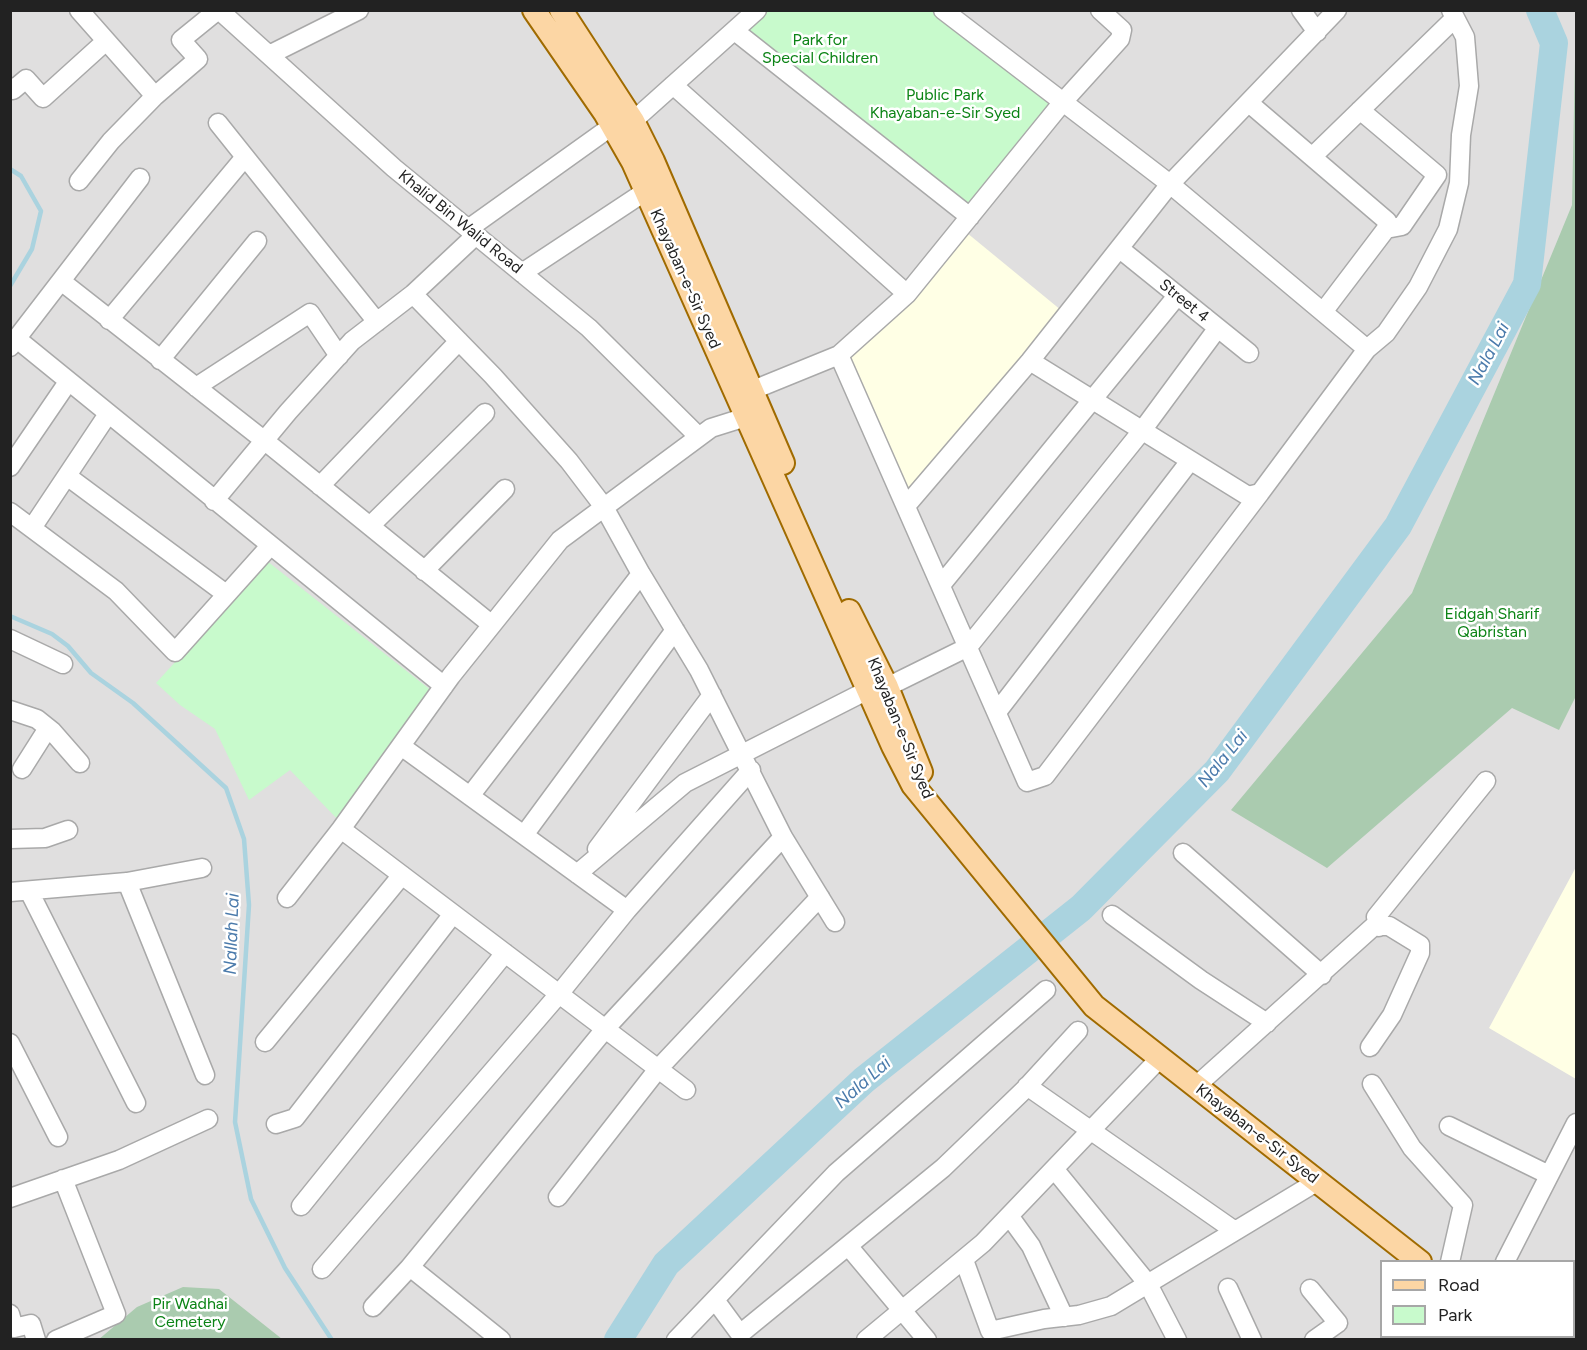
<!DOCTYPE html>
<style>
body{margin:0}
#map{position:relative;width:1587px;height:1350px;overflow:hidden;background:#f2efe9;font-family:Figtree,sans-serif}
canvas{display:block}
.frame{position:absolute;inset:0;border:12px solid #222;pointer-events:none}
.legend{position:absolute;left:1380px;top:1260px;width:195px;height:78px;box-sizing:border-box;background:#fff;border:2px solid #a7a7a7;margin:0;padding:8px 10px;list-style:none;font-size:18px;color:#222}
.legend li{display:flex;align-items:center;gap:12px;height:30px}
.legend b{width:30px;border:2px solid #a7a7a7}
</style>
<div id="map">
<canvas width="1587" height="1350"></canvas>
<div class="frame"></div>
<ul class="legend">
<li><b style="height:8px;background:#fcd6a4"></b>Road</li>
<li><b style="height:16px;background:#c8facc"></b>Park</li>
</ul>
</div>
<script>
const c = document.querySelector('canvas').getContext('2d');
c.lineJoin = 'round';
function fill(path, color) { c.fillStyle = color; c.fill(path, 'evenodd'); }
const shape = rows => new Path2D(rows.map(r => 'M' + r).join(''));
function stroke(path, color, width, dash) { c.strokeStyle = color; c.lineWidth = width; c.lineCap = dash ? 'butt' : 'round'; c.setLineDash(dash || []); c.stroke(path); }
function write(font, color, halo, rows, align = 'center') {
  c.font = font + ' Figtree,sans-serif'; c.lineWidth = 5; c.setLineDash([]); c.textBaseline = 'middle'; c.strokeStyle = halo; c.fillStyle = color; for (const [text, x, y, turn = 0] of rows) {
    c.save(); c.translate(x, y); c.rotate((+turn || 0) * Math.PI / 180); c.textAlign = isNaN(turn) ? turn : align; if (halo) c.strokeText(text, 0, 0); c.fillText(text, 0, 0); c.restore();
  }
}
fill(shape([
 [10,11,1576,11,1576,1339,11,1339],
 [1382,1262,1574,1262,1574,1336,1382,1336]
]), '#e0dfdf');
fill(shape([
 [961,228,1067,315,906,506,839,355],
 [1576,867,1576,1079,1489,1028]
]), '#ffffe5');
fill(shape([
 [1576,11,1576,696,1559,730,1512,708,1327,868,1231,810,1412,593,1572,205],
 [183,1287,219,1289,282,1339,98,1340,137,1307]
]), '#aacbaf');
fill(shape([
 [757,11,943,11,1062,103,970,217,736,32],
 [267,561,437,695,344,826,290,770,249,800,215,729,180,705,156,683]
]), '#c8facc');
stroke(shape([
 [10,169,21,176,41,211,32,249,10,286],
 [10,616,52,634,68,646,91,673,133,703,226,788,244,839,249,905,235,1122,251,1199,285,1268,332,1340]
]), '#aad3df', 4.5);
stroke(shape([
 [618,1340,666,1264,864,1080,1081,908,1217,771,1398,526,1527,284,1554,43,1540,10]
]), '#aad3df', 28);
const minor = shape([
 [79,10,155,96],
 [219,10,394,168,589,328,699,437],
 [943,10,1170,184,1367,349],
 [1301,10,1317,32],
 [736,32,970,217],
 [269,55,359,10],
 [673,85,907,294],
 [10,87,13,90,26,79,43,98,106,41],
 [1249,103,1387,221,1386,229,1323,312],
 [1360,110,1437,175,1402,226,1386,229],
 [633,121,757,10],
 [218,123,377,322],
 [1313,156,1455,18],
 [79,181,111,141,155,96,198,59,181,40,218,10],
 [468,229,612,126],
 [1120,249,1249,353],
 [522,273,646,191],
 [61,281,265,441,492,625],
 [413,294,493,376,569,461,604,507,641,574,699,670,783,837,835,922],
 [109,320,245,157],
 [17,339,444,686],
 [10,347,140,178],
 [839,355,1027,782,1045,776,1260,493],
 [160,360,257,241],
 [1030,361,1248,496,1260,493,1367,349,1386,333,1418,287,1448,229,1459,183,1461,135,1469,86,1465,37,1451,10],
 [196,387,310,313,339,356],
 [753,390,839,355,907,294,1062,103,1120,39,1122,30,1100,10],
 [10,467,68,382],
 [67,476,226,594],
 [320,486,459,341],
 [214,501,288,412,352,341,413,294,476,235],
 [906,506,1030,361,1170,184,1337,10],
 [10,512,116,591,175,652,270,546],
 [370,526,485,413],
 [32,528,108,414],
 [424,571,505,489],
 [941,585,1177,296],
 [10,639,63,664],
 [887,687,968,647,1141,432,1217,329],
 [10,710,37,719,52,731,80,763],
 [997,712,1190,461],
 [401,746,627,910],
 [22,769,48,728],
 [470,796,641,574],
 [341,829,686,1090],
 [524,835,675,630],
 [10,839,45,838,68,830],
 [597,849,712,695],
 [1183,853,1322,975],
 [577,874,685,783,868,690],
 [127,882,205,1075],
 [29,891,136,1103],
 [10,892,127,882,202,868],
 [287,898,341,829,451,676,560,540,711,428,746,417],
 [1112,915,1201,980,1267,1023],
 [1379,927,1376,917,1486,781],
 [265,1042,402,875],
 [10,1043,58,1137],
 [1372,1084,1412,1148,1463,1205,1450,1262],
 [1027,1086,1235,1231],
 [1196,1086,1374,926,1389,926,1420,945,1420,953,1392,1015,1370,1047],
 [276,1124,295,1118,453,914],
 [1449,1126,1549,1175],
 [1055,1170,1148,1284,1177,1340],
 [558,1197,658,1069,820,897],
 [10,1198,119,1160,208,1119],
 [301,1206,505,953],
 [1010,1217,1031,1246,1064,1317],
 [849,1247,927,1340],
 [964,1260,990,1331,1044,1319,1079,1315,1111,1306,1318,1181],
 [1505,1262,1576,1123],
 [410,1267,501,1340],
 [322,1269,559,994,627,910,751,770],
 [1228,1288,1252,1340],
 [1310,1289,1338,1323,1314,1340],
 [1574,1296,1576,1291],
 [715,1300,740,1334,943,1168,1024,1090,1078,1031],
 [373,1307,410,1267,605,1029,783,837],
 [10,1314,14,1328,31,1324,36,1340],
 [56,1340,116,1314,63,1179],
 [676,1340,836,1173,1046,990],
 [866,1340,983,1243,1160,1058],
 [1473,1340,1478,1336],
 [1550,1340,1552,1336]
]);
const major = shape([
 [534,10,605,113,633,162,893,746,913,785,1094,1006,1420,1262],
 [561,10,633,121,653,161,783,463],
 [849,611,887,687,921,772],
 [1515,1336,1519,1340]
]);
stroke(minor, '#a9a9a9', 21);
stroke(major, '#a06b00', 26);
stroke(minor, '#fff', 18);
stroke(major, '#fcd6a4', 22);
write('16px', '#0c8416', '#fff', [
 ["Park for",820,40],
 ["Special Children",820,58],
 ["Public Park",945,95],
 ["Khayaban-e-Sir Syed",945,113],
 ["Eidgah Sharif",1492,614],
 ["Qabristan",1492,632],
 ["Pir Wadhai",190,1304],
 ["Cemetery",190,1322]
]);
write('16px', '#222', '#fff', [
 ["Khalid Bin Walid Road",460,222,39],
 ["Khayaban-e-Sir Syed",685,279,66],
 ["Street 4",1184,301,39],
 ["Khayaban-e-Sir Syed",900,728,68],
 ["Khayaban-e-Sir Syed",1257,1134,38]
]);
write('italic 18px', '#4a7aab', '#fff', [
 ["Nala Lai",1489,354,-62],
 ["Nala Lai",1223,759,-51],
 ["Nallah Lai",232,934,-88],
 ["Nala Lai",863,1083,-41]
]);
</script>
